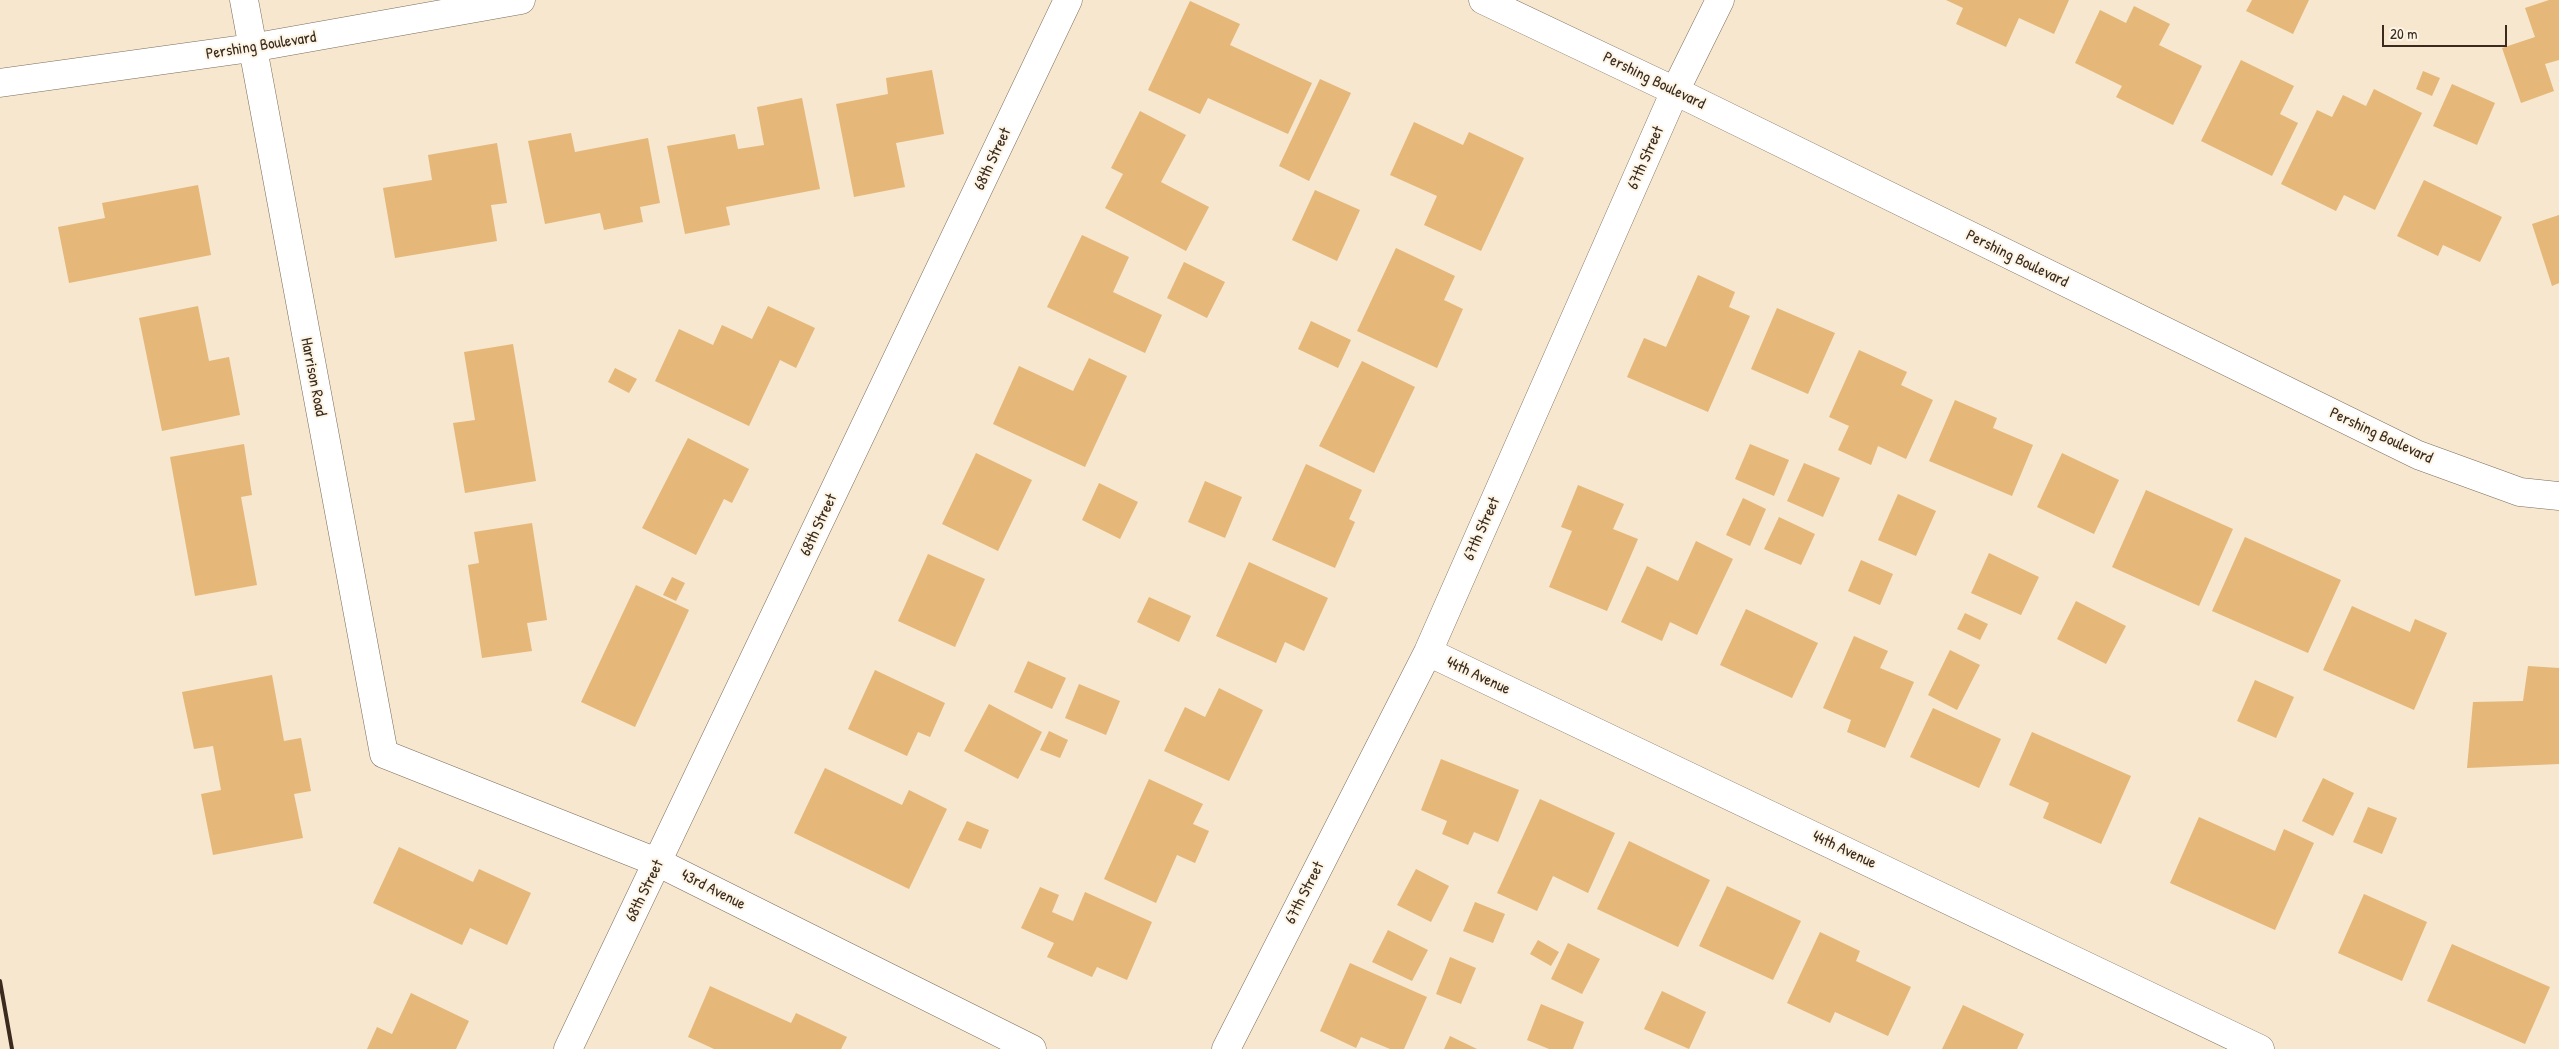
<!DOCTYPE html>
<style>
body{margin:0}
#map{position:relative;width:2559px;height:1049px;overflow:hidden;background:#f6e7ce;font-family:"Patrick Hand",sans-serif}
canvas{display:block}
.scale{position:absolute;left:2382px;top:25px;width:125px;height:22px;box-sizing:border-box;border:2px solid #3b2a1e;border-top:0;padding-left:6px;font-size:15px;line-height:18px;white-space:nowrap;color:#3b2a1e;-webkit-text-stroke:4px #fcf5e5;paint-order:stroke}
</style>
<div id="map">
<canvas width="2559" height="1049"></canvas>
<div class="scale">20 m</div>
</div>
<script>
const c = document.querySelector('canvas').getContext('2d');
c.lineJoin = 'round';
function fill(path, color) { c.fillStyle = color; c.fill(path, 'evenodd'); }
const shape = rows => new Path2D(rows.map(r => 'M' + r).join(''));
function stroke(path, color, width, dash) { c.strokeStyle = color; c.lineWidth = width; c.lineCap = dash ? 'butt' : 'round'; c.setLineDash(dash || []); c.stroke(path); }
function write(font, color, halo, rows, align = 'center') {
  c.font = font + ' "Patrick Hand",sans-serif'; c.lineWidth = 4; c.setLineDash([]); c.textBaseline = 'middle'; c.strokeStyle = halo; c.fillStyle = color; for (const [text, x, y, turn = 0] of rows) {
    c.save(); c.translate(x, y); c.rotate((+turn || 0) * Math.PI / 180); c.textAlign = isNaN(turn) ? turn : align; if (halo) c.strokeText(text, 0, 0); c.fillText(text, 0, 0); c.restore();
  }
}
fill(shape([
 [1946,0,2069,0,2054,34,2019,18,2006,47,1956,24,1963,8],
 [2252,0,2309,0,2293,34,2246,11],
 [2549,0,2559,0,2559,60,2545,64,2554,91,2521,103,2502,48,2535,37,2525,8],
 [1190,1,1240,24,1230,45,1312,83,1288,134,1208,98,1200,114,1148,90],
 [2134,6,2170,24,2159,45,2202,66,2173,125,2116,97,2122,86,2075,63,2100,10,2126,23],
 [2241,60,2294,86,2280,114,2298,123,2272,176,2201,141],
 [932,70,944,134,896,143,905,187,854,197,836,104,888,94,886,78],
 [2423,71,2440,78,2432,96,2416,89],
 [1320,79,1351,93,1309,181,1279,166],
 [2452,84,2495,103,2477,145,2433,126],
 [2374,89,2422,113,2375,210,2344,195,2336,211,2281,184,2317,110,2332,117,2343,95,2366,106],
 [802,98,820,189,726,207,730,225,685,234,667,146,735,134,738,149,764,145,757,107],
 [1140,111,1186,135,1161,182,1209,207,1186,251,1105,208,1123,174,1111,168],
 [1414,122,1463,145,1469,132,1524,158,1481,251,1424,225,1437,196,1390,175],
 [571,133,575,152,648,138,660,203,640,207,643,222,604,230,600,213,545,224,528,141],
 [497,143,507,203,491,205,497,241,395,258,383,188,432,180,428,155],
 [2424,180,2502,217,2480,262,2443,245,2438,256,2397,236],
 [198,185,211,255,69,283,58,227,105,218,102,203],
 [1315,190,1360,210,1337,261,1292,240],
 [2559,215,2559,283,2552,286,2532,224],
 [1082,235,1129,257,1113,292,1162,315,1145,353,1047,307],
 [1396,248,1455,276,1444,300,1463,309,1437,368,1357,331],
 [1184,262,1225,282,1207,318,1167,298],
 [1698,275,1735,292,1729,307,1750,316,1708,412,1627,377,1644,338,1666,347],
 [198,306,209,361,229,357,240,415,162,431,139,318],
 [768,306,815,328,796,368,780,360,749,426,655,381,679,329,713,345,722,325,752,339],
 [1777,308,1835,333,1808,394,1751,369],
 [1311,321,1351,340,1338,368,1298,349],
 [513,344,536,481,465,493,453,423,475,420,464,352],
 [1859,350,1907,372,1901,385,1933,400,1906,459,1878,446,1871,465,1838,450,1849,426,1829,417],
 [1089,358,1127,376,1085,467,993,424,1019,366,1073,391],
 [1362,361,1415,387,1374,473,1319,446],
 [615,368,637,379,629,393,608,382],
 [1955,400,1997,418,1993,428,2033,445,2012,496,1929,461],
 [688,438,749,469,732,503,724,499,696,555,642,528],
 [244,444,252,495,241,497,257,585,195,596,170,457],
 [1750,444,1789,460,1774,496,1735,479],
 [976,453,1032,480,998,551,942,524],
 [2062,453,2119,480,2094,534,2037,507],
 [1804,463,1840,478,1823,517,1787,501],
 [1306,464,1362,490,1349,519,1355,522,1335,568,1272,540],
 [1205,481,1242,497,1225,538,1188,522],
 [1099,483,1138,502,1120,539,1082,520],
 [1578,485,1624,504,1613,529,1638,539,1607,611,1549,587,1572,531,1561,527],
 [2146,490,2233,529,2199,606,2112,567],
 [1898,494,1936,511,1916,556,1878,540],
 [1743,498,1766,509,1750,546,1726,535],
 [1779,517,1815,534,1801,565,1764,549],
 [532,523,547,620,527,623,532,651,482,658,468,565,479,563,474,532],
 [2245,537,2341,580,2308,653,2212,611],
 [1696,541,1733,559,1697,635,1670,622,1662,641,1621,622,1647,566,1678,581],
 [1989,553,2039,577,2021,615,1971,593],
 [928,554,985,579,955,647,898,621],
 [1861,560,1893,574,1880,605,1848,591],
 [1249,562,1328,598,1304,651,1285,642,1276,663,1216,636],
 [672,577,685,583,676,601,663,595],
 [636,585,689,610,635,727,581,702],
 [1149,597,1191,616,1179,642,1137,622],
 [2076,601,2126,626,2106,664,2057,639],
 [2352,606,2410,632,2415,619,2447,633,2414,710,2323,670],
 [1746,609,1818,643,1792,698,1720,665],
 [1965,613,1988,624,1980,640,1957,629],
 [1854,636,1888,651,1880,668,1914,682,1885,748,1847,732,1851,720,1823,708],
 [1950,650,1980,665,1957,710,1928,695],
 [1028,661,1066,678,1052,709,1014,692],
 [2528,666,2559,668,2559,764,2467,768,2473,702,2523,701],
 [875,670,945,703,930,737,918,732,907,756,848,729],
 [272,675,284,741,301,738,311,791,294,794,303,838,213,855,201,794,221,790,213,746,194,749,182,692],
 [2255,680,2294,697,2276,738,2237,721],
 [1079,684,1120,701,1106,735,1065,718],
 [1219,688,1263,710,1229,781,1164,751,1185,707,1205,717],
 [989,704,1042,732,1018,779,964,751],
 [1933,708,2001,739,1979,788,1910,757],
 [1049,731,1068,740,1060,758,1040,750],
 [2032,732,2131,776,2101,844,2043,818,2049,803,2009,785],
 [1441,759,1519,790,1498,842,1474,832,1468,845,1442,834,1447,821,1421,810],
 [825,768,902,805,909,790,947,809,909,889,794,833],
 [2323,778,2354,793,2333,836,2302,821],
 [1149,779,1203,804,1193,824,1209,831,1195,863,1177,855,1156,903,1104,879],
 [1540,799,1615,833,1588,893,1553,876,1537,911,1497,893],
 [2368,807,2397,818,2382,854,2353,842],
 [2199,817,2275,851,2284,829,2314,843,2275,930,2170,883],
 [967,821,989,830,981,849,958,840],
 [1629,841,1710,880,1678,947,1597,909],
 [399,847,473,882,479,869,531,893,507,945,470,928,462,945,373,903],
 [1416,869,1449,886,1431,922,1397,905],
 [1727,886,1801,921,1773,980,1699,946],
 [1040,887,1059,895,1052,912,1073,921,1085,892,1152,922,1127,980,1097,967,1092,977,1047,957,1054,943,1021,928],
 [2364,894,2427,922,2402,981,2338,953],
 [1475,902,1505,914,1493,943,1463,931],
 [1388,930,1428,950,1412,981,1372,962],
 [1820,932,1860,951,1856,961,1911,987,1888,1036,1835,1012,1830,1023,1787,1003],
 [1538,940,1559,952,1551,966,1530,954],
 [1568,943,1600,959,1582,994,1551,979],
 [2452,944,2550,987,2525,1044,2427,1001],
 [1450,957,1476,968,1461,1004,1436,994],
 [1350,963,1427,997,1404,1049,1390,1049,1361,1037,1356,1048,1320,1031],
 [710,986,791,1023,796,1013,847,1037,841,1049,714,1049,688,1037],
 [1662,991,1706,1012,1689,1049,1644,1029],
 [411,993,469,1021,456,1049,367,1049,377,1027,392,1034],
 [1541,1004,1584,1022,1573,1049,1549,1049,1527,1040],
 [1963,1005,2024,1034,2017,1049,1942,1049],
 [1450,1036,1477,1049,1444,1049]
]), '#e5b779');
const minor = shape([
 [244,0,384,754,659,863,1032,1049],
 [1483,0,1675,91,2418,455,2520,492,2559,496],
 [0,83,251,48,521,0],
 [1428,652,2260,1049],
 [568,1049,1068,0],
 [1226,1049,1428,652,1675,91,1720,0]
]);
stroke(minor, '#7c6c5c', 29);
stroke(minor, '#fff', 28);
stroke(shape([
 [0,981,12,1049]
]), '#3b2a1e', 4);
write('16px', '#3b2a1e', '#fcf5e5', [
 ["Pershing Boulevard",261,46,-9],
 ["Pershing Boulevard",1654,81,26],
 ["67th Street",1646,158,-66],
 ["68th Street",993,159,-65],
 ["Pershing Boulevard",2017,259,26],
 ["Harrison Road",313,377,79],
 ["Pershing Boulevard",2381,436,25],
 ["68th Street",819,525,-65],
 ["67th Street",1482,529,-66],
 ["44th Avenue",1478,676,25],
 ["44th Avenue",1844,850,25],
 ["43rd Avenue",713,890,27],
 ["68th Street",645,891,-64],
 ["67th Street",1305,893,-63]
]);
</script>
